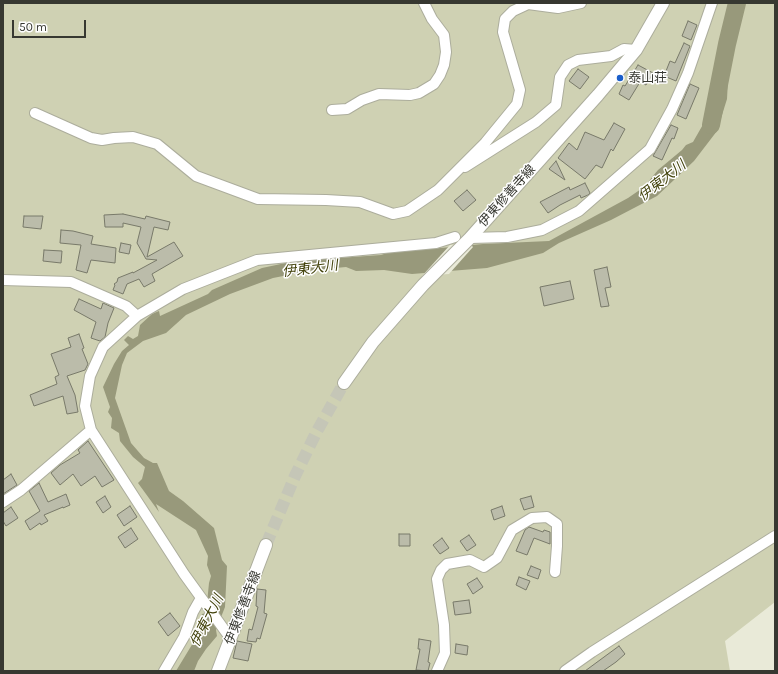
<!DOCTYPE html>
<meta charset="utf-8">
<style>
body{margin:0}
#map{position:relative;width:778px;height:674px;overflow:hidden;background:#e9ead8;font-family:Karla,sans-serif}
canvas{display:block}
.frame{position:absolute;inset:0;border:4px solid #373831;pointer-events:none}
.scale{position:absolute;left:12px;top:20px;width:74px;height:18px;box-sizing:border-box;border:2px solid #373831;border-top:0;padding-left:5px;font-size:12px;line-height:14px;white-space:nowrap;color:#373831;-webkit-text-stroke:3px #fff;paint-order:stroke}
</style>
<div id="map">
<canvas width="778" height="674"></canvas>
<div class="frame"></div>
<div class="scale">50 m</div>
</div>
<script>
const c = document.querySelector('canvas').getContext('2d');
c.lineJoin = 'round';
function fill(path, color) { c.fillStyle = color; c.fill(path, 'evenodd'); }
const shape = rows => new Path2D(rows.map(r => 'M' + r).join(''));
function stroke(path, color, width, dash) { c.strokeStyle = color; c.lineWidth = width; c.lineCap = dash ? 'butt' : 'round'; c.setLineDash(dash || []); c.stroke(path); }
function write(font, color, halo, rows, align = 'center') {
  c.font = font + ' Karla,"Noto Sans JP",sans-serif'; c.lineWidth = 3; c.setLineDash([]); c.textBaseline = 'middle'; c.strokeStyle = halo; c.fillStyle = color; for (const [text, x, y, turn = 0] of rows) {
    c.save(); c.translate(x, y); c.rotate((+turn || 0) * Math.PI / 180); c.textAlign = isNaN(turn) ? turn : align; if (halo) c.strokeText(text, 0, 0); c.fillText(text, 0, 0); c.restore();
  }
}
fill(shape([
 [3,3,775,3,775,602,725,641,730,671,3,671]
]), '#cfd1b3');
fill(shape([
 [721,58,728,80,727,99,717,131,694,161,657,196,611,220,559,243,543,253,487,268,412,274,384,270,356,271,346,267,314,270,273,278,230,294,186,315,166,333,143,341,127,353,122,365,115,398,131,443,144,458,153,463,157,463,169,491,183,501,214,528,222,560,227,566,225,607,216,630,217,636,206,649,198,661,194,671,176,671,193,643,193,637,202,614,206,613,209,583,211,576,207,565,208,556,196,530,156,504,159,512,138,483,142,479,145,467,133,457,120,441,119,433,111,428,112,418,108,412,110,407,103,387,114,364,122,351,129,345,124,340,128,336,133,339,138,336,140,325,152,314,159,311,160,316,208,294,212,290,262,268,295,261,381,255,387,253,483,244,549,241,628,198,644,187,658,170,682,150,686,145,693,142,721,93]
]), '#98997b');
fill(shape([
 [469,243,473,247,449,274,422,276,450,245]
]), '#e9ead8');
stroke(shape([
 [711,125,727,44,737,3]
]), '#98997b', 18);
const building = shape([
 [688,21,697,25,691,40,682,36,688,21],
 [684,43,690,46,676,81,664,76,670,61,675,63,684,43],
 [638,65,653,73,646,85,640,82,629,100,619,94,623,85,625,86,638,65],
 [578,69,589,77,580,89,569,81,578,69],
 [690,84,699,88,686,119,677,115,690,84],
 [614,123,625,129,613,151,611,149,602,168,596,165,585,179,558,158,569,143,577,150,585,132,604,140,614,123],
 [671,125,678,128,674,139,672,138,662,160,653,156,671,125],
 [556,161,565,180,549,169,556,161],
 [585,183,590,193,588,195,581,198,580,195,560,205,548,213,540,202,569,187,570,190,585,183],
 [467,190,476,200,463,211,454,201,467,190],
 [123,214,145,219,146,216,170,222,168,230,154,227,147,257,174,242,183,256,152,274,155,281,144,287,139,279,127,284,123,294,113,290,115,285,114,284,117,282,118,278,133,272,133,273,157,260,146,259,137,243,141,227,123,223,123,227,105,227,104,215,123,214],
 [24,216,43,216,41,229,23,227,24,216],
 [61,230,73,231,93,236,91,244,116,248,115,263,91,260,87,273,76,270,81,245,60,243,61,230],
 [121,243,131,245,129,254,119,252,121,243],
 [44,250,62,251,61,263,43,261,44,250],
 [607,267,611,287,605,288,609,306,601,307,594,270,607,267],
 [570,281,574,299,544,306,540,287,570,281],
 [79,299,101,309,103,303,114,308,108,323,105,337,100,341,91,338,96,322,74,310,79,299],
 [79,334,84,348,82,349,88,364,85,370,67,376,75,395,78,412,67,414,63,396,34,406,30,395,57,384,55,377,59,375,51,354,71,347,68,338,79,334],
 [88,441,114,480,102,487,95,476,81,486,73,474,60,485,51,473,60,465,80,453,78,450,88,441],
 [11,474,17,485,3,494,3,480,11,474],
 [39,483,48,502,66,494,70,505,63,508,63,507,44,515,48,521,41,525,40,523,30,530,25,521,40,511,29,491,39,483],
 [105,496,111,507,103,513,96,502,105,496],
 [531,496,534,507,524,510,520,499,531,496],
 [130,506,137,517,124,526,117,515,130,506],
 [502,506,505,516,494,520,491,510,502,506],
 [11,507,18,518,6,526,3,521,3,513,11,507],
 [529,527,543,532,544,530,550,532,550,544,534,538,527,555,516,551,525,530,529,527],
 [131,528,138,539,125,548,118,537,131,528],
 [399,534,410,534,410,546,399,546,399,534],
 [469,535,476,545,467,551,460,541,469,535],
 [442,538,449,548,440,554,433,545,442,538],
 [531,566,541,570,538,579,527,575,531,566],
 [519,577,530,581,526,590,516,585,519,577],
 [477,578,483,587,473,594,467,584,477,578],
 [257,589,266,590,264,613,267,614,260,639,257,638,256,642,247,641,249,629,252,630,258,607,256,606,257,589],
 [469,600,471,613,455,615,453,602,469,600],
 [170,613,180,626,168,636,158,622,170,613],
 [419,639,431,641,428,662,430,663,428,671,416,670,420,649,418,649,419,639],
 [237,641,252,644,248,661,233,658,237,641],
 [456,644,468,646,467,655,455,653,456,644],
 [619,646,625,654,616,662,603,671,585,671,619,646]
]);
fill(building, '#bbbcaa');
stroke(building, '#797a6a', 1);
stroke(shape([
 [266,545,295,476,316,433,344,383]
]), '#c5c6b7', 12, [12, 6]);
const minor = shape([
 [332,110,347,109,362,100,379,94,410,95,419,93,434,84,440,75,444,65,446,52,444,35,432,19,424,3],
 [35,113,91,138,102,140,114,138,133,137,157,144,196,176,258,199,326,200,360,202,393,214,407,211,438,190,485,143,517,104,520,90,503,32,505,19,513,11,528,4,558,8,581,3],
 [465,167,536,122,556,105,560,77,568,65,578,60,611,56,624,49,636,50],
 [470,238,507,237,542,230,579,211,650,149,672,109,688,73,712,3],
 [3,280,71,282,126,306,137,316],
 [3,502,21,490,91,430],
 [231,639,184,574,91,430,85,406,90,376,103,347,137,316,183,289,257,260,436,243,455,237],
 [164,671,184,637,193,612,201,598],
 [437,671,445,653,444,625,437,579,441,570,447,564,470,560,484,567,497,558,512,530,532,518,547,517,557,524,557,546,555,572],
 [565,671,592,652,775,536]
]);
const major = shape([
 [344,383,373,342,423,285,470,238,598,95,636,50,663,3],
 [218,671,266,545]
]);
stroke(minor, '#acad9c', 12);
stroke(major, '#acad9c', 14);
stroke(minor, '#fff', 10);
stroke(major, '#fff', 12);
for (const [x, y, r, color] of [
 [620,78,4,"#1a5eca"]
]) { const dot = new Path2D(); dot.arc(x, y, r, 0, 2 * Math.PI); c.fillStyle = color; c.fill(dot); stroke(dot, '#fff', 1.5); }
write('13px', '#373831', '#fff', [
 ["泰山荘",628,78]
], 'left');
write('13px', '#373831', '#fff', [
 ["伊東修善寺線",507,196,-48],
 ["伊東修善寺線",243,608,-69]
]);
write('italic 14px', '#43430c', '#fff', [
 ["伊東大川",662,181,-38],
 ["伊東大川",310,269,-7],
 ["伊東大川",207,621,-63]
]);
</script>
